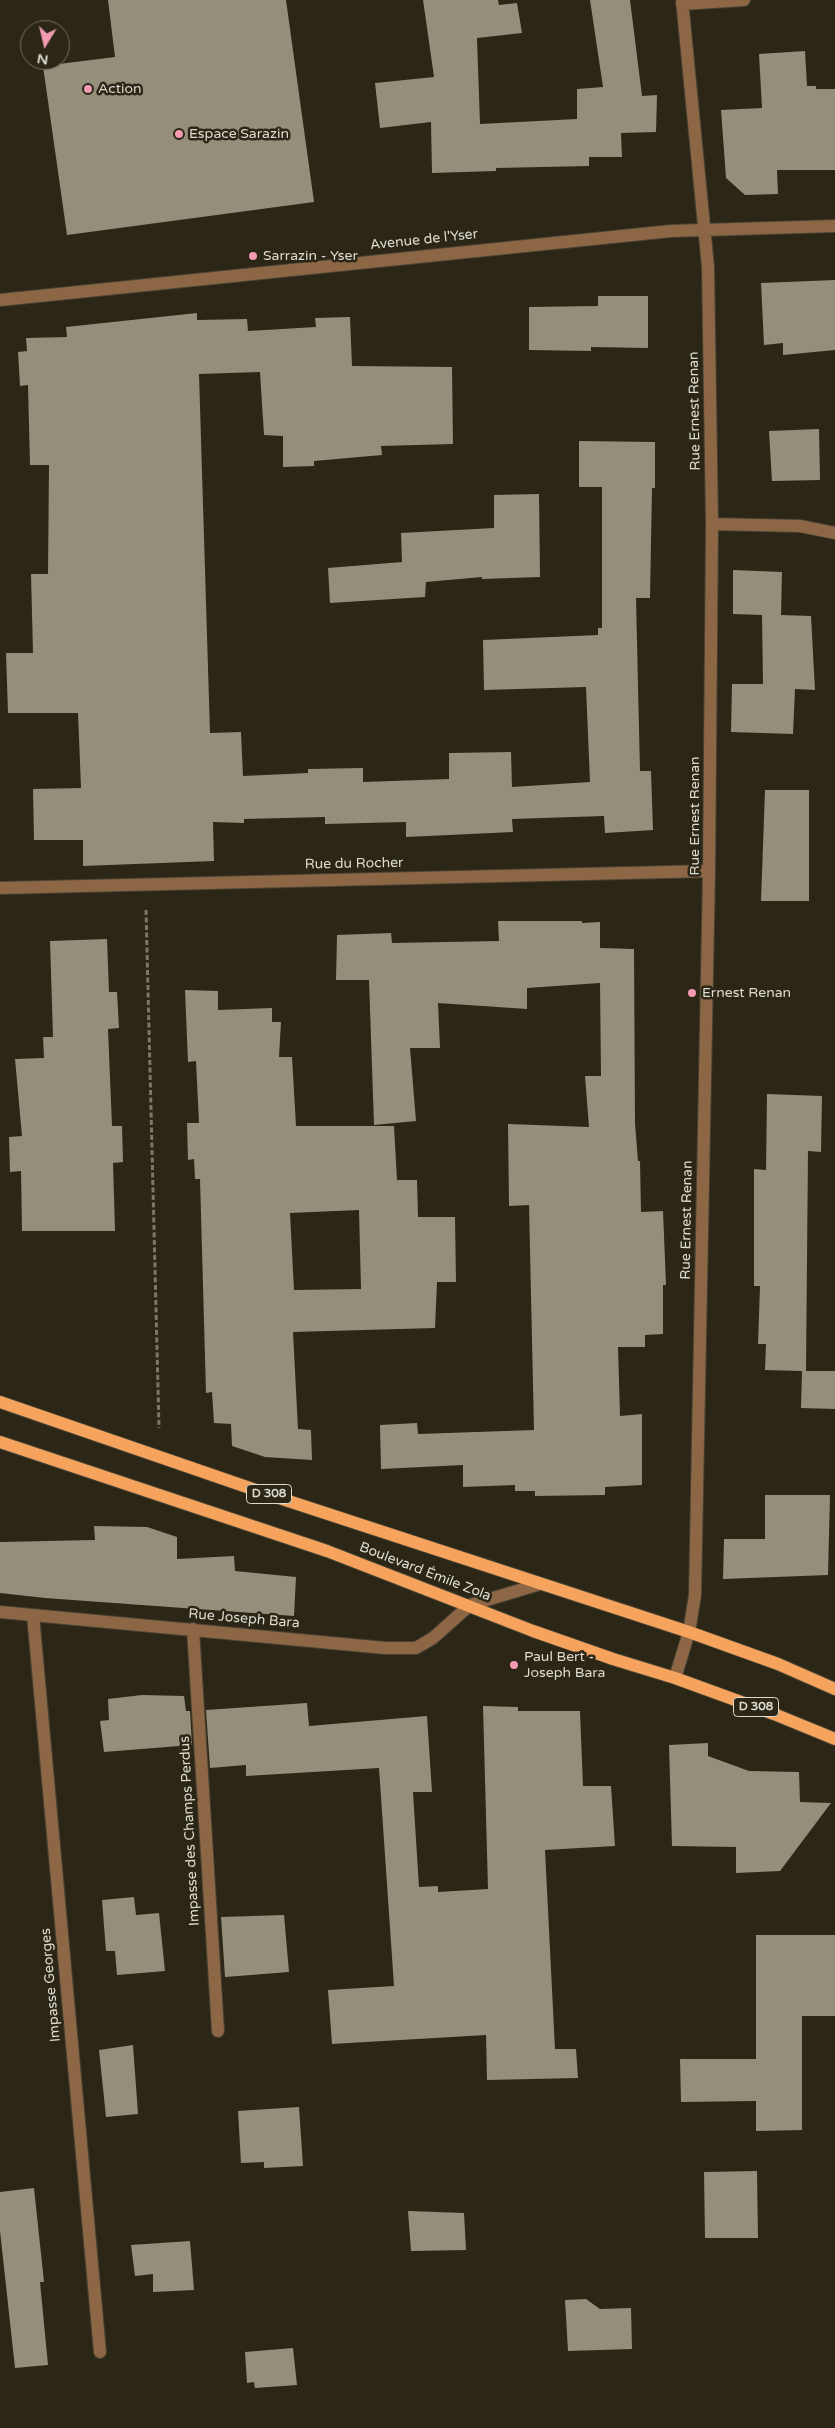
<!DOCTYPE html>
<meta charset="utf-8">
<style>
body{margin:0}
#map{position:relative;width:835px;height:2428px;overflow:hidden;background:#2b2616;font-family:"Varela Round",sans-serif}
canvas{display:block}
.north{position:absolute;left:20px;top:20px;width:50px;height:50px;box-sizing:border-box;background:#2b2616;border:1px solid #726e60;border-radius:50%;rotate:189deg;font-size:14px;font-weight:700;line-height:20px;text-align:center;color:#dddad0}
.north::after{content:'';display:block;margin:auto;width:18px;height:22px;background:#f19ab1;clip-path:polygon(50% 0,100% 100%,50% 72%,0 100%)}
</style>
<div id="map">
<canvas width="835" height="2428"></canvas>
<div class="north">N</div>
</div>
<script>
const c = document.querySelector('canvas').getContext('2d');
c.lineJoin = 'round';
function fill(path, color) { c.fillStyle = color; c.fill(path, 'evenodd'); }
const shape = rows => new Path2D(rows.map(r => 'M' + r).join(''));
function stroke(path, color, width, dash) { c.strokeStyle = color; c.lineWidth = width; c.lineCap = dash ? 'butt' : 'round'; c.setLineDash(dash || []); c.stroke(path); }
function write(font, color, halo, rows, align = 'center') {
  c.font = font + ' "Varela Round",sans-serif'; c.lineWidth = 5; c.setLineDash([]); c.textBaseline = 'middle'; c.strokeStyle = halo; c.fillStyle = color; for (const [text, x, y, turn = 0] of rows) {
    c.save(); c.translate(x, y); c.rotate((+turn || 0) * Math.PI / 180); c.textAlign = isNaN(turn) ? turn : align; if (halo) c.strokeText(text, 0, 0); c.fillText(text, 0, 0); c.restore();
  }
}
fill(shape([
 [108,0,286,0,314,202,67,235,43,66,115,57],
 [423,0,498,0,499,5,517,3,522,33,477,38,480,124,577,119,577,89,603,87,590,0,630,0,642,96,657,95,656,132,621,133,622,157,589,157,589,166,496,168,496,171,432,173,431,122,380,128,375,83,434,77],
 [805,51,807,86,816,86,816,89,835,89,835,170,777,170,778,194,745,195,726,178,721,110,762,108,759,54],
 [835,280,835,350,783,355,783,343,764,345,761,283],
 [598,296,648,296,648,348,591,347,591,351,529,350,529,307,598,306],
 [197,313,197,320,247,319,248,331,316,327,315,318,350,317,352,366,452,367,453,444,381,446,382,455,314,461,314,466,283,467,283,436,264,435,260,372,199,374,210,733,241,732,243,776,308,773,308,769,363,768,363,782,449,779,449,753,511,752,512,787,590,782,586,687,484,690,483,640,598,635,598,628,602,628,602,487,579,487,579,441,655,442,655,488,652,488,650,598,636,598,640,771,651,771,653,830,605,833,604,816,512,819,513,832,406,837,406,822,325,824,325,817,244,819,244,823,213,822,214,861,83,866,83,840,34,840,33,789,81,788,78,713,8,713,6,653,33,653,31,574,48,574,49,465,30,465,28,385,20,386,18,352,27,351,26,338,67,337,66,327],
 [819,429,820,480,772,481,769,431],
 [539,494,540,577,482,579,482,577,426,582,425,597,330,603,328,568,402,562,401,533,494,528,494,495],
 [733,570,782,572,781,615,811,616,815,690,795,689,793,734,731,732,732,684,763,684,762,615,733,614],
 [765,790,809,790,809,901,761,901],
 [498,921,582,921,582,923,600,922,600,948,634,949,635,1123,638,1161,640,1161,641,1212,663,1211,666,1285,663,1285,663,1334,645,1335,645,1347,618,1347,620,1416,642,1414,642,1485,605,1487,605,1495,535,1496,535,1491,515,1491,515,1485,463,1487,463,1465,381,1469,380,1425,417,1423,418,1434,534,1430,529,1205,509,1206,508,1124,589,1127,585,1076,601,1076,600,983,527,988,527,1009,438,1003,440,1048,410,1048,416,1121,374,1125,369,980,336,980,337,935,391,933,392,943,499,941],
 [107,939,109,992,117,992,119,1028,108,1029,112,1126,122,1126,123,1162,113,1163,115,1231,22,1231,21,1171,10,1172,9,1137,22,1136,15,1059,44,1058,43,1037,53,1037,50,941],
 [185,990,218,991,218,1010,272,1008,272,1022,281,1022,279,1057,292,1057,296,1126,394,1126,397,1180,417,1180,418,1217,455,1217,456,1282,437,1282,435,1328,293,1332,298,1429,311,1430,312,1460,265,1457,232,1446,231,1424,214,1423,212,1392,206,1393,200,1179,195,1179,194,1159,188,1160,187,1123,199,1123,196,1061,188,1062],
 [359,1210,361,1289,294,1290,290,1213],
 [767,1094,822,1096,821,1152,808,1151,806,1371,835,1371,835,1409,801,1408,802,1371,765,1370,766,1344,758,1344,760,1286,754,1286,754,1169,766,1170],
 [765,1495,830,1495,828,1575,723,1579,724,1539,765,1539],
 [94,1526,147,1527,177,1537,177,1559,234,1556,235,1571,296,1577,294,1616,45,1598,0,1593,0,1542,95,1540],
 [142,1695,184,1696,186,1711,190,1711,192,1745,104,1752,100,1721,109,1720,108,1699],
 [307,1703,309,1726,427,1716,432,1792,413,1792,419,1887,438,1886,438,1892,488,1889,483,1706,518,1707,518,1711,580,1711,583,1786,611,1786,615,1846,545,1850,555,2049,576,2049,578,2078,487,2080,486,2035,332,2044,328,1990,394,1986,379,1768,246,1776,246,1765,210,1768,206,1710],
 [708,1743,708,1756,749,1771,799,1772,800,1802,831,1803,780,1871,736,1873,736,1847,672,1846,669,1745],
 [134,1897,136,1915,159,1913,165,1971,117,1975,115,1951,106,1951,102,1900],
 [284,1915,289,1972,225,1977,221,1917],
 [756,1935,835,1935,835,2016,802,2016,802,2130,756,2131,756,2101,681,2102,680,2059,756,2059],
 [133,2045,138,2114,106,2117,99,2050],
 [299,2107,303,2166,264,2168,264,2162,241,2163,238,2111],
 [757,2171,758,2238,705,2238,704,2172],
 [34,2188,44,2282,40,2282,48,2365,15,2368,0,2231,0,2192],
 [408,2211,464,2213,466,2250,411,2251],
 [190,2241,194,2290,153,2292,153,2274,135,2276,131,2245],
 [586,2299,600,2309,631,2308,632,2349,568,2351,565,2300],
 [293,2348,297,2385,255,2388,254,2382,247,2383,245,2352]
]), '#948e7b');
const minor = shape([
 [682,4,744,0],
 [0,300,671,231,835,226],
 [712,524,800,526,835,533],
 [0,888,709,871],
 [0,1612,385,1648,416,1648,433,1638,470,1605,540,1584],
 [33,1615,100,2352],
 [193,1629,218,2031],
 [675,1678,689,1632,695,1595,709,871,712,524,708,267,682,0]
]);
const major = shape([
 [0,1402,273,1496,689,1632,778,1664,835,1689],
 [0,1442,327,1551,533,1631,613,1659,675,1678,774,1714,835,1739]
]);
stroke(minor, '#474334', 14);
stroke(major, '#474334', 14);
stroke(shape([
 [146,910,159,1428]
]), '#7b776a', 3, [5, 2.5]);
stroke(minor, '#8d6645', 12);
stroke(major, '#f5a35d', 12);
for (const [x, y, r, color] of [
 [88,89,5,"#f19ab1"],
 [179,134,5,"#f19ab1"],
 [253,256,5,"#f19ab1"],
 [692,993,5,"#f19ab1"],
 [514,1665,5,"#f19ab1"]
]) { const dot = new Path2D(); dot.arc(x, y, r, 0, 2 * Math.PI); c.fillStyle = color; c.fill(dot); stroke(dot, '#2b2616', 2); }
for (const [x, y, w] of [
 [269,1494,45],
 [756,1707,45]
]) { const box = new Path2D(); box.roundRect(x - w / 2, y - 9.5, w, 19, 4); c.fillStyle = '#2b2616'; c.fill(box); stroke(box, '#dddad0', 1); }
write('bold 12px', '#dddad0', null, [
 ["D 308",269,1494],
 ["D 308",756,1707]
]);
write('14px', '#dddad0', '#2b2616', [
 ["Action",98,89],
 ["Espace Sarazin",189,134],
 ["Sarrazin - Yser",263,256],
 ["Ernest Renan",702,993],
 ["Paul Bert -",524,1657],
 ["Joseph Bara",524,1673]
], 'left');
write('14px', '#dddad0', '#2b2616', [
 ["Avenue de l'Yser",424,240,-6],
 ["Rue Ernest Renan",695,411,-91],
 ["Rue Ernest Renan",695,816,-90],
 ["Rue du Rocher",354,864,-1],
 ["Rue Ernest Renan",687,1220,-89],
 ["Boulevard Émile Zola",425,1572,21],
 ["Rue Joseph Bara",244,1619,5],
 ["Impasse des Champs Perdus",190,1831,-93],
 ["Impasse Georges",51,1985,-95]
]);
</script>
